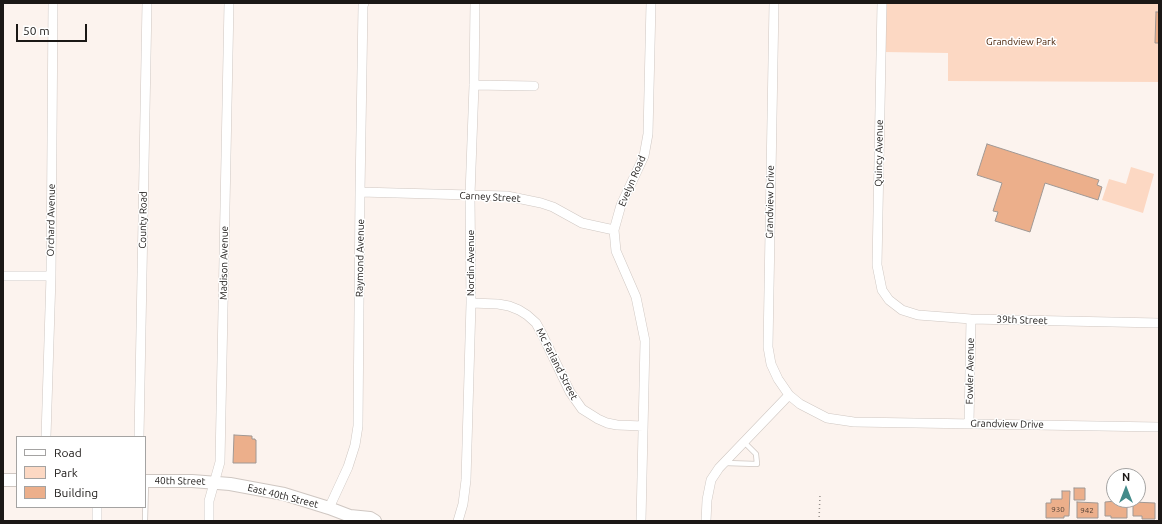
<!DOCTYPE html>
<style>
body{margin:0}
#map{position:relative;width:1162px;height:524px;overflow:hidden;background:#fcf3ee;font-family:Ubuntu,sans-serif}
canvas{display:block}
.frame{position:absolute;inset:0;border:4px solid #1b1816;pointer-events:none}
.legend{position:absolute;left:16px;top:436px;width:130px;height:72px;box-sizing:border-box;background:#fff;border:1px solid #a4a3a2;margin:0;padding:5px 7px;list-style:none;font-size:12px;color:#1b1816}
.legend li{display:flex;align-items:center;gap:8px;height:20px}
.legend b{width:20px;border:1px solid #a4a3a2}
.north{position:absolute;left:1106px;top:468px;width:40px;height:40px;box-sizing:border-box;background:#fff;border:1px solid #a4a3a2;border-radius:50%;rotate:0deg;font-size:11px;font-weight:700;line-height:16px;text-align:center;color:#1b1816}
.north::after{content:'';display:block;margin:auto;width:14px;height:18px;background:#438b8a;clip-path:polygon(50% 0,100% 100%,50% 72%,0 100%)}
.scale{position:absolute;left:16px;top:24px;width:71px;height:18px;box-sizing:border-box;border:2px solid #1b1816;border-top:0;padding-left:5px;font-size:12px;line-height:14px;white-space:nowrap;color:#1b1816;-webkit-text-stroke:3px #fff;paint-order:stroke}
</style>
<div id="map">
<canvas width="1162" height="524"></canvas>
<div class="frame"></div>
<ul class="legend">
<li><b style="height:5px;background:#fff"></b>Road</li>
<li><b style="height:11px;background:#fcd8c3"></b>Park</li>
<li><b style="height:11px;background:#ecaf8b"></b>Building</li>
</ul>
<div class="north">N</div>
<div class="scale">50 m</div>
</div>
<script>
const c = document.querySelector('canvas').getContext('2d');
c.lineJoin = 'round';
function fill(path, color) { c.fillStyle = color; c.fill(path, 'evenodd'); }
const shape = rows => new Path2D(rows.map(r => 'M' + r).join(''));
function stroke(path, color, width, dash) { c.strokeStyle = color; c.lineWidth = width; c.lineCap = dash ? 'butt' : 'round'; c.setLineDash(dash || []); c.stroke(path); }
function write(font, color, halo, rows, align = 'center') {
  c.font = font + ' Ubuntu,sans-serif'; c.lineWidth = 3; c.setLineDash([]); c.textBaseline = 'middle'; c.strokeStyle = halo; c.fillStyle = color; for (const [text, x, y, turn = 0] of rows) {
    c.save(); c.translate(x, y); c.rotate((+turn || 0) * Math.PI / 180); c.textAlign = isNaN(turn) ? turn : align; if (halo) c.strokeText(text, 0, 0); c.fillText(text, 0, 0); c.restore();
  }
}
fill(shape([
 [886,3,1159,3,1159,82,948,81,948,53,884,52],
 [1131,167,1154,174,1143,213,1102,200,1109,179,1126,184]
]), '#fcd8c3');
const building = shape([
 [1156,12,1159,12,1159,43,1155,43,1156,12],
 [987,144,1099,180,1097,185,1102,187,1098,200,1045,183,1030,232,995,221,998,212,993,211,1002,183,977,175,987,144],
 [234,435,252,436,252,439,255,439,255,440,256,440,256,463,233,463,234,435],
 [1074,488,1085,488,1085,500,1074,500,1074,488],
 [1062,491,1070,491,1069,516,1064,516,1064,518,1046,518,1046,503,1051,503,1051,499,1062,499,1062,491],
 [1116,501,1127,502,1127,518,1111,518,1111,516,1105,516,1105,502,1116,501],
 [1077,502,1098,503,1098,518,1077,518,1077,502],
 [1133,502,1155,503,1155,519,1142,519,1142,516,1133,516,1133,502]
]);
fill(building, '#ecaf8b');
stroke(building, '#a09894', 1);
const service = shape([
 [725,463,757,464,756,454,744,442],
 [145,521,146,481]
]);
const minor = shape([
 [882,3,877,265,882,290,889,300,902,310,918,315,971,319,1159,323],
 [474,85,534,86],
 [360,192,507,196,541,203,553,207,582,223,614,230],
 [3,276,51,276],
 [471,303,498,304,509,306,519,310,527,315,536,323,542,334,570,392,582,409,598,419,607,423,617,425,643,426],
 [789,395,800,404,827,418,854,422,1159,427],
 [969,423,971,319],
 [46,437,51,276,53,3],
 [139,437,147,3],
 [329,508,348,467,355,445,358,426,360,192,363,6,364,3],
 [97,521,97,507],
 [209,521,209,501,220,462,229,3],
 [458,521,463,504,466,480,471,303,470,195,474,85,475,3],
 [641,521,645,341,636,297,616,251,614,230,621,205,644,156,648,134,651,3],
 [706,521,707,500,711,480,719,468,789,395,778,379,771,364,768,347,774,3]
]);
const secondary = shape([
 [3,480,17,480],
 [145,481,192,481,230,484,284,494,329,508,350,516,370,518,375,521]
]);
stroke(service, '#cfc7c2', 6);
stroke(minor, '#cfc7c2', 10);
stroke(secondary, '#cfc7c2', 14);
stroke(shape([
 [819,521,820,494]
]), '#96908c', 1.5, [1, 3]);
stroke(service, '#fff', 4.5);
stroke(minor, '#fff', 9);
stroke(secondary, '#fff', 12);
write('8px', '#4f3e33', null, [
 ["930",1058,509],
 ["942",1087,510]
]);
write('10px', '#4a2308', '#fff', [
 ["Grandview Park",1021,42]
]);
write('10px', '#1b1816', '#fff', [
 ["Quincy Avenue",879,153,-89],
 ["Evelyn Road",632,181,-67],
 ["Carney Street",490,197,3],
 ["Grandview Drive",770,202,-89],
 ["Orchard Avenue",51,220,-89],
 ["County Road",143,220,-89],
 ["Raymond Avenue",360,258,-89],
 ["Madison Avenue",224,263,-89],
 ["Nordin Avenue",471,263,-90],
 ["39th Street",1022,320,2],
 ["Mc Farland Street",557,364,63],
 ["Fowler Avenue",970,371,-89],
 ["Grandview Drive",1007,424,1],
 ["40th Street",180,481,1],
 ["East 40th Street",283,496,14]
]);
</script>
